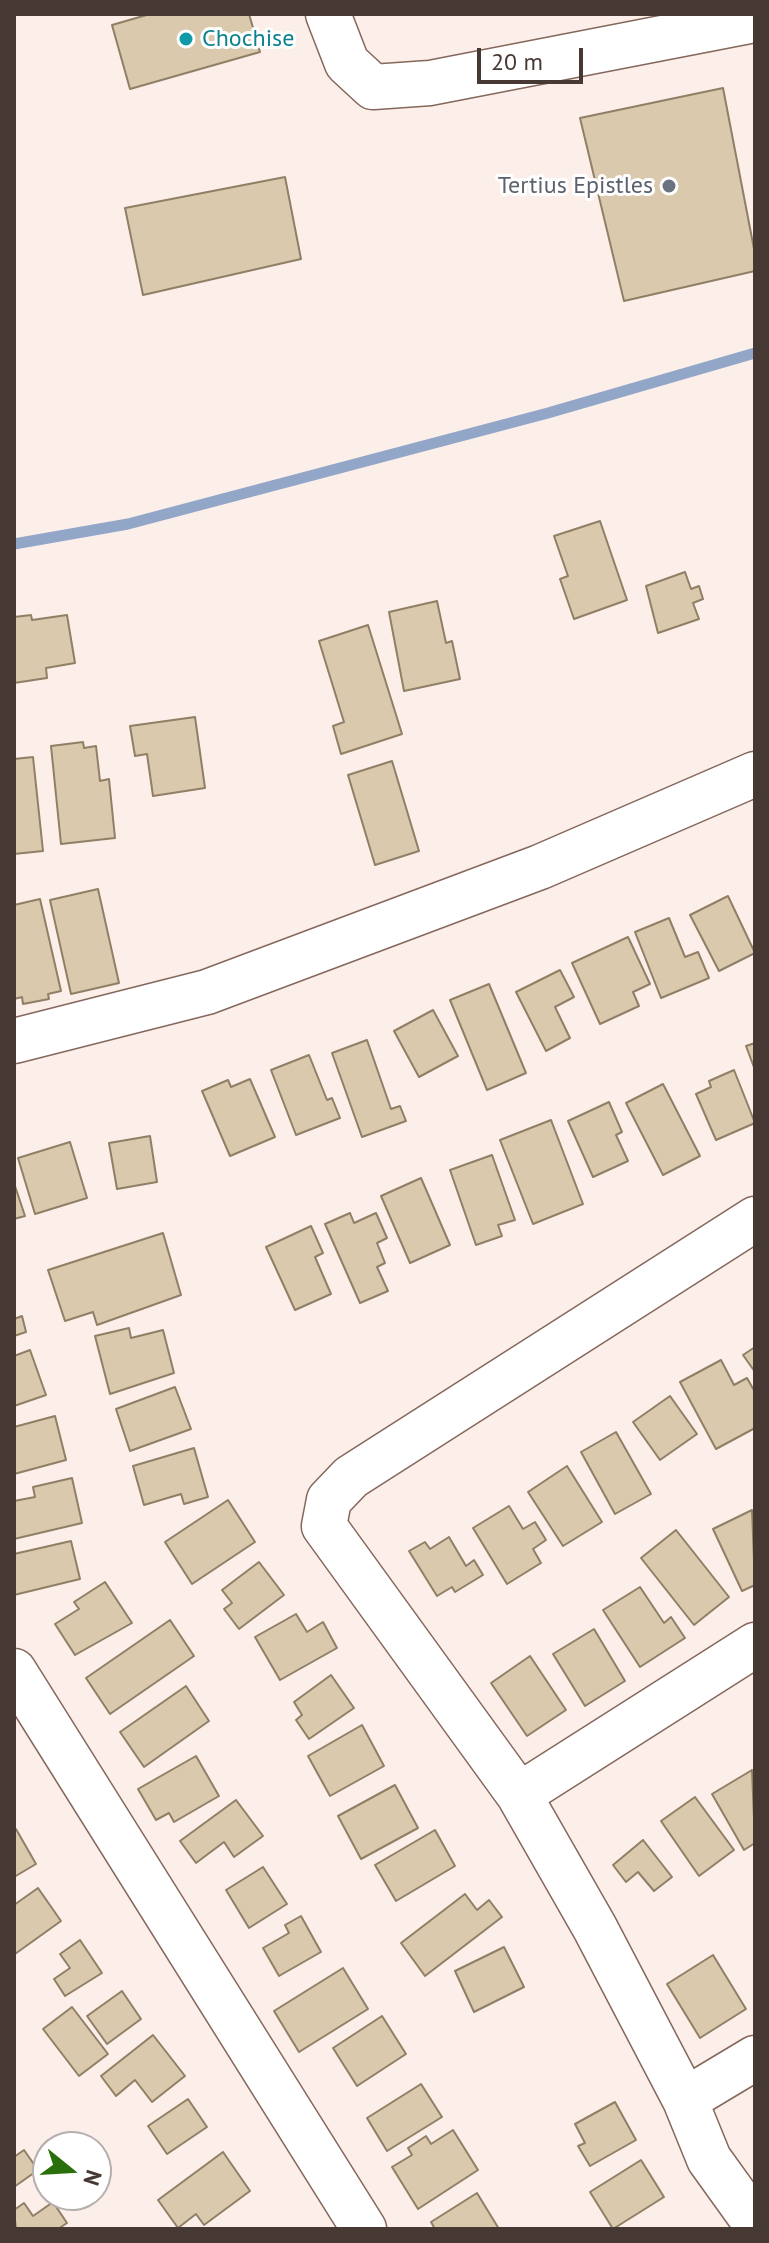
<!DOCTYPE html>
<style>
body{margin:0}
#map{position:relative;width:769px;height:2243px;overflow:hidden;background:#fceee9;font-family:"PT Sans",sans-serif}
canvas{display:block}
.frame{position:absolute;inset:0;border:16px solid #463833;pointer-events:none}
.north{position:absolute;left:32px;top:2131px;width:80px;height:80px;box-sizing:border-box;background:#fff;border:2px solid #b5afad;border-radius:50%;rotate:108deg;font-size:22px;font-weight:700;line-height:32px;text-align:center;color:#463833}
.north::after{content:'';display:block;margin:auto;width:28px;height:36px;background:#296f0c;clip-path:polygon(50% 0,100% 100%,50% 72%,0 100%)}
.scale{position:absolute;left:477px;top:48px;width:106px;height:36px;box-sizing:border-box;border:4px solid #463833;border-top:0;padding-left:10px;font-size:24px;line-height:28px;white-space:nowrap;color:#463833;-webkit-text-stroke:6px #fff;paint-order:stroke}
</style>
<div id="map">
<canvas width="769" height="2243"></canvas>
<div class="frame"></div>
<div class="north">N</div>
<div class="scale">20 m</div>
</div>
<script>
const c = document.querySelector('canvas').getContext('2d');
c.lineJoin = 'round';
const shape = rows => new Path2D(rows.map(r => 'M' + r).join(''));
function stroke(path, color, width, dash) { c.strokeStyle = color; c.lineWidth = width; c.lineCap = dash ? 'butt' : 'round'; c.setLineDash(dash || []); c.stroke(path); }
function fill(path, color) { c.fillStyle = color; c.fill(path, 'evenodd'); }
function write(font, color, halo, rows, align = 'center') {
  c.font = font + ' "PT Sans",sans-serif'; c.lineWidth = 6; c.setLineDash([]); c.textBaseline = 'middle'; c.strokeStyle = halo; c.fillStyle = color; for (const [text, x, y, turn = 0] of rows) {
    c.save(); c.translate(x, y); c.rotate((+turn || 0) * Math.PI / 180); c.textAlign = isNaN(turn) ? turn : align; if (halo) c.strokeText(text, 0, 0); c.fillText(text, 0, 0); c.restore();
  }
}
stroke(shape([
 [14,544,128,524,548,413,755,353]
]), '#92a6c8', 11);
const building = shape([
 [150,14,249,14,260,52,130,89,112,25,150,14],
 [723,88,755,254,755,271,624,301,580,118,723,88],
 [285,177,301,259,143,295,125,208,285,177],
 [600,521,627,600,574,619,560,579,568,576,554,536,600,521],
 [685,572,691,589,699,586,703,599,693,603,699,619,658,633,646,586,685,572],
 [437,601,446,643,452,641,460,679,404,691,389,612,437,601],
 [31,615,32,620,67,615,75,663,46,668,47,678,14,683,14,617,31,615],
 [368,625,402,734,341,754,333,726,344,722,319,641,368,625],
 [195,717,205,788,153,796,147,754,135,756,130,726,195,717],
 [83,742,84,748,96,746,100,781,109,779,115,838,61,844,51,746,83,742],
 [33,757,43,851,14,854,14,759,33,757],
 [392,761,419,851,375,865,348,775,392,761],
 [98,889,119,983,71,994,50,900,98,889],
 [728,896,755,953,719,971,690,915,728,896],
 [40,899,61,991,48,994,49,999,23,1004,22,997,14,999,14,905,40,899],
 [669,918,685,957,698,952,709,978,661,998,635,932,669,918],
 [628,937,650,984,633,992,639,1006,600,1024,572,963,628,937],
 [560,970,574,997,555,1007,570,1038,546,1051,516,992,560,970],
 [489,984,526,1073,487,1090,450,1000,489,984],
 [433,1010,458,1056,419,1077,394,1031,433,1010],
 [367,1040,391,1109,400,1106,406,1121,362,1137,332,1053,367,1040],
 [755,1043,755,1070,746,1046,755,1043],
 [309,1055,327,1100,332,1098,340,1118,296,1135,271,1070,309,1055],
 [734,1070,755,1123,716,1140,696,1094,711,1087,709,1081,734,1070],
 [250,1079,275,1137,230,1156,202,1091,228,1080,231,1087,250,1079],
 [663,1084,700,1156,663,1175,626,1103,663,1084],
 [609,1102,622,1132,616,1135,628,1161,593,1177,568,1121,609,1102],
 [551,1120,583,1204,533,1224,500,1140,551,1120],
 [150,1136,157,1182,117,1189,109,1143,150,1136],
 [70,1142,87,1198,35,1214,18,1158,70,1142],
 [492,1155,515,1220,498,1225,502,1236,476,1245,450,1170,492,1155],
 [421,1178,450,1245,410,1263,381,1196,421,1178],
 [14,1183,25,1216,14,1219,14,1183],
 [350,1213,354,1223,376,1213,387,1238,377,1243,385,1263,377,1267,388,1291,360,1303,325,1224,350,1213],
 [311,1226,323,1253,315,1257,331,1294,295,1310,266,1247,311,1226],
 [163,1233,181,1295,97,1325,93,1312,65,1321,48,1270,163,1233],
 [22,1316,26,1332,14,1336,14,1319,22,1316],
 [129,1328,131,1338,163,1330,174,1373,110,1394,95,1336,129,1328],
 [755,1347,755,1372,743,1355,755,1347],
 [30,1350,46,1395,14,1406,14,1356,30,1350],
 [721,1360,734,1385,747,1378,755,1392,755,1428,716,1449,680,1382,721,1360],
 [175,1387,191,1429,130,1451,116,1409,175,1387],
 [670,1396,697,1434,660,1460,633,1422,670,1396],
 [55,1416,66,1460,14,1474,14,1427,55,1416],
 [616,1432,651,1494,615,1514,581,1452,616,1432],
 [194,1448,208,1497,184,1504,181,1494,144,1505,133,1466,194,1448],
 [567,1466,602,1522,563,1546,528,1492,567,1466],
 [72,1478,82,1523,14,1539,14,1501,35,1497,33,1487,72,1478],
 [228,1500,255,1542,192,1584,165,1542,228,1500],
 [509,1506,523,1529,535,1522,546,1540,533,1549,541,1563,507,1584,473,1528,509,1506],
 [752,1510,755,1585,742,1591,713,1529,752,1510],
 [676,1530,729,1597,694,1625,641,1558,676,1530],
 [449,1537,466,1566,474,1560,483,1575,455,1592,452,1587,437,1596,409,1551,425,1542,430,1549,449,1537],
 [71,1541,80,1579,14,1595,14,1554,71,1541],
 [259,1562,284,1595,239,1629,224,1609,232,1603,222,1590,259,1562],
 [105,1582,132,1623,75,1655,55,1624,79,1609,74,1602,105,1582],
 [640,1587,664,1623,671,1617,685,1638,640,1667,603,1610,640,1587],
 [296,1614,307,1632,323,1622,337,1648,280,1680,255,1637,296,1614],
 [170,1620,194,1656,110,1714,86,1678,170,1620],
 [594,1629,625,1681,585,1706,553,1654,594,1629],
 [530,1656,566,1710,527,1736,491,1683,530,1656],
 [331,1675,354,1708,309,1739,296,1720,302,1715,294,1702,331,1675],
 [186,1686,209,1721,144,1767,120,1732,186,1686],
 [362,1725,384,1766,330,1796,308,1756,362,1725],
 [196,1756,219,1796,174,1822,169,1813,156,1820,138,1789,196,1756],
 [752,1770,755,1843,744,1850,712,1794,752,1770],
 [395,1785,418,1828,361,1859,338,1816,395,1785],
 [695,1797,734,1850,699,1876,661,1821,695,1797],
 [236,1800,263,1836,234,1857,224,1842,196,1863,180,1841,236,1800],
 [16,1829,36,1864,14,1877,14,1830,16,1829],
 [435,1830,455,1866,396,1901,375,1865,435,1830],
 [643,1840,672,1877,654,1891,638,1872,626,1882,613,1865,643,1840],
 [263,1867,287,1904,249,1928,226,1890,263,1867],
 [38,1888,61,1921,15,1954,14,1905,38,1888],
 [465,1894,477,1910,489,1900,502,1917,425,1976,401,1943,465,1894],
 [301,1916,321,1952,279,1976,263,1948,289,1933,285,1925,301,1916],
 [80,1940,102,1973,65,1996,54,1979,70,1968,60,1954,80,1940],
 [504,1947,524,1987,474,2012,455,1971,504,1947],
 [713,1955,746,2009,700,2038,667,1984,713,1955],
 [343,1968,368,2009,299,2052,274,2011,343,1968],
 [122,1991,141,2019,107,2044,87,2016,122,1991],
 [72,2007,108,2054,79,2076,43,2029,72,2007],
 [382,2016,406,2054,357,2086,333,2048,382,2016],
 [153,2035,185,2076,152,2102,135,2080,116,2096,101,2076,153,2035],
 [421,2084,442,2117,387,2151,367,2118,421,2084],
 [188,2099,207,2127,167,2154,148,2126,188,2099],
 [615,2102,636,2140,590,2166,578,2146,585,2143,575,2124,615,2102],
 [453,2130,478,2170,418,2209,392,2167,412,2155,408,2148,426,2136,431,2144,453,2130],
 [24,2150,38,2170,14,2187,14,2157,24,2150],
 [223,2152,250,2191,204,2225,196,2214,178,2228,158,2200,223,2152],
 [641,2160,664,2197,613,2229,590,2192,641,2160],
 [477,2193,499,2229,435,2229,431,2222,477,2193],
 [53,2202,67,2223,58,2229,16,2229,14,2210,24,2203,33,2216,53,2202]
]);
fill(building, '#dac9ad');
stroke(building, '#907f65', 2);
const minor = shape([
 [328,14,347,63,373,87,430,83,755,20],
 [14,1041,207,992,540,867,755,774],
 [755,1219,351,1477,329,1500,324,1526,519,1795,595,1928,685,2100,755,2058],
 [14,1671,364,2229],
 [519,1795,755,1645],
 [685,2100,709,2159,755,2223]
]);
stroke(minor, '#85675c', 47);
stroke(minor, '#fff', 44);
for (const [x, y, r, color] of [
 [186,39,8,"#0f9aa8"],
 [669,186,8,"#6b7280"]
]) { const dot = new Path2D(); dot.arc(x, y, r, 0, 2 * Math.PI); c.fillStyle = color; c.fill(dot); stroke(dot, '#fff', 3); }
write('24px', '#0d838f', '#fff', [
 ["Chochise",202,39]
], 'left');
write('24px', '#5b616d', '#fff', [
 ["Tertius Epistles",653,186]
], 'right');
</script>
